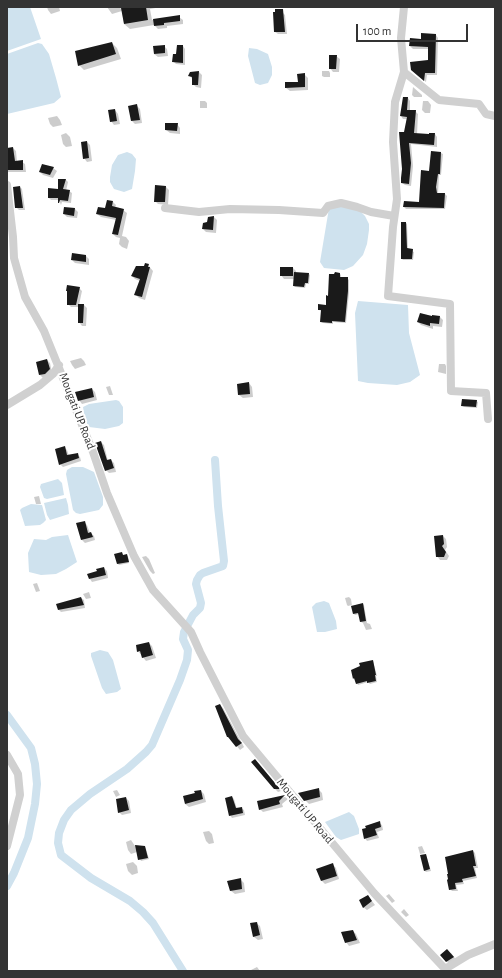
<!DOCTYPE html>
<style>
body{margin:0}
#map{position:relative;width:502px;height:978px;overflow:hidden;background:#fff;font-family:"Alegreya Sans",sans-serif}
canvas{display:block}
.frame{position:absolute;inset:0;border:8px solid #333;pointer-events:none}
.scale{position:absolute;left:356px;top:24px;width:112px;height:18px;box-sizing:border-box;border:2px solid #333;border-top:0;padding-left:5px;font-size:12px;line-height:14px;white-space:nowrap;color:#333;-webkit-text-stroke:3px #fff;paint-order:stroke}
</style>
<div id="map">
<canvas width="502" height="978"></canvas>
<div class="frame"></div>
<div class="scale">100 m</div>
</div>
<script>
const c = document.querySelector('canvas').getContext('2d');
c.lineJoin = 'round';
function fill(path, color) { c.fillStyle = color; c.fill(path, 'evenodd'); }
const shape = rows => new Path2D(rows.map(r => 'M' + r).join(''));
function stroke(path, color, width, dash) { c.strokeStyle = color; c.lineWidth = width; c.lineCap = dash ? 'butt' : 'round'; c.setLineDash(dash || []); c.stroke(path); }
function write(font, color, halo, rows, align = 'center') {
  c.font = font + ' "Alegreya Sans",sans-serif'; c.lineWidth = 4; c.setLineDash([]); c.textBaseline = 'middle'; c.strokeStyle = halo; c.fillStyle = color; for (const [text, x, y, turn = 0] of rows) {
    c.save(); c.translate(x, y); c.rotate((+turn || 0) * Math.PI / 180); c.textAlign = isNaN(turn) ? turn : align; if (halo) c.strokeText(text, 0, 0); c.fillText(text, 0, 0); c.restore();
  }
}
fill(shape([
 [7,7,30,7,41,39,7,51],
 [38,43,42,44,49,54,56,78,61,97,54,103,7,114,7,54],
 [249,48,257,49,268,54,272,67,272,75,268,83,260,85,255,83,248,56],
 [127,152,132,154,136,159,135,171,132,189,124,192,114,189,110,182,110,177,112,165,118,155],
 [334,205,357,208,365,216,369,224,369,230,367,244,363,255,353,266,344,270,324,268,320,262,329,208],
 [358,301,408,305,409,333,420,375,410,382,397,385,368,383,358,381,355,313],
 [116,400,119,401,123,407,123,423,119,426,105,429,89,427,85,420,83,407,89,404],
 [72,467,83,467,94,472,103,497,103,505,99,510,80,514,76,513,73,510,66,474,67,470],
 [58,479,62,483,64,495,47,499,44,498,40,487,41,484],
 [66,498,68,505,69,514,50,520,47,515,44,503],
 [31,504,42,505,46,520,43,523,40,525,25,526,20,510,22,508],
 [68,535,77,562,66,569,56,574,41,575,29,572,28,553,34,539,46,540,52,537],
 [324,601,329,603,336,621,337,629,325,632,317,632,312,607,316,603],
 [100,650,108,652,113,660,121,689,117,692,106,694,102,688,91,656,91,653],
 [349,812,354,816,359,829,359,834,341,840,336,837,325,822]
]), '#cfe2ee');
fill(shape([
 [47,7,59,7,60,11,51,14,48,10],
 [107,7,120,7,121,9,132,7,147,7,148,8,148,7,161,7,150,9,152,20,179,17,183,20,183,24,167,26,167,28,158,29,154,25,130,29,124,24,122,11,112,14],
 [283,13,285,15,287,34,278,34,275,32],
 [436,35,438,38,437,75,427,75,426,82,415,73,429,61,429,49,413,49,410,46,422,40],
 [112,43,117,48,121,59,84,70,79,65],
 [164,46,167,49,168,56,158,57,154,54],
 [183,46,185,49,185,65,176,64,173,61],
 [336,56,340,59,339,72,333,72,330,68],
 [322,71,329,71,330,73,330,77,324,77,322,76],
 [191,72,199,72,202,75,201,88,196,87,193,84,193,80,190,76],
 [304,74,308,78,308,90,290,91,286,88,299,83],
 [413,87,422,95,422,97,414,97,412,95],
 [403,98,408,98,410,101,410,111,415,111,418,114,417,135,430,136,435,134,437,137,437,147,411,144,413,166,411,186,405,185,402,183,405,133,407,119,403,119,401,116],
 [200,101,205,101,207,103,207,108,200,108],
 [423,101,428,101,431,105,430,113,425,113,422,110],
 [136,105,140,109,142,123,135,124,132,121,129,107],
 [115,110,118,114,120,124,114,125,111,121],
 [57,116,60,120,62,125,53,127,50,124,48,118],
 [177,124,180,128,180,134,170,133,166,130],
 [66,133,70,137,72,146,66,147,63,144,61,135],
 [87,142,90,145,92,161,87,162,84,158],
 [13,148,16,151,17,162,22,162,25,164,26,172,7,172,7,149],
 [441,153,443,154,441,175,439,175,438,194,445,194,447,196,445,209,406,209,404,207,405,202,420,203,430,172],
 [53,168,57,171,53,178,43,175,40,172],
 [59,180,66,180,68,182,66,191,69,191,72,193,71,203,62,202,61,205,59,200,51,200,49,198,59,190],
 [20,187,22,189,25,210,19,210,16,207],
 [166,187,169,190,168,205,158,204,155,201],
 [113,202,116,205,115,208,123,210,127,213,122,236,126,237,129,241,127,249,122,247,119,244,120,238,116,237,113,234,116,220,101,217,97,214],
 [75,209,78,212,77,218,67,217,64,214],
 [214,217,217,220,216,233,206,232,203,229],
 [406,223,407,224,408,249,414,252,413,260,403,260,402,259],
 [86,256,89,259,89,265,75,263,72,260],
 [148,265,153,271,145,300,139,298,136,295,140,281,135,279,132,276],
 [293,268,296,271,296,273,309,274,310,275,309,284,306,284,305,288,295,287,294,286,295,279,284,279,281,275],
 [336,273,340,274,341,275,341,278,347,278,349,280,349,293,346,323,333,322,333,324,323,323,321,322,322,311,319,310,327,306],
 [79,288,82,291,79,305,84,305,87,308,86,326,82,326,79,322,79,307,71,307,68,304,68,292,67,291],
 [433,316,440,317,443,320,442,327,433,326,433,329,421,325,418,322,433,318],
 [81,358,84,361,86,365,75,369,72,365,70,361],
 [47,360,50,363,52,373,43,378,40,375],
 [439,364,445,364,446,366,446,374,438,372],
 [249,383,252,387,253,397,243,398,239,395,238,384],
 [110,386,113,395,109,395,106,387],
 [92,389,95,392,97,400,82,404,79,400],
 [476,401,478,402,477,408,464,407,462,406],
 [101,442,104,445,108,461,111,460,114,463,116,472,109,473,106,470],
 [64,447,67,450,69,456,77,454,80,457,81,461,63,467,60,464],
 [39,496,41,504,36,504,34,497],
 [84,522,87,525,90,533,91,533,94,536,95,540,85,543,82,540,77,524],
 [435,536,443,536,446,539,447,547,445,550,449,556,447,560,440,560,437,556],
 [122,553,123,556,126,555,128,556,129,563,119,565,118,564],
 [146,556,149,559,155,573,153,574,150,571,142,557],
 [104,568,107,571,108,578,92,582,90,579],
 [37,583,40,591,36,592,33,584],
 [89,592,91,598,86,599,83,594],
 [349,597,351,599,352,606,363,604,364,605,367,623,370,624,372,629,366,630,363,623,361,622,359,614,355,615,354,614,352,605,348,606,347,605,345,598],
 [81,598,84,600,85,608,61,612,59,610],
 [149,643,152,646,156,658,146,661,138,651],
 [373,661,377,676,376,676,377,682,370,684,368,682,358,685,354,678],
 [220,705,223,708,244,747,240,750,232,740],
 [258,763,281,791,278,792,274,788],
 [318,789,322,793,323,800,309,804,305,800],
 [117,790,120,795,116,797,113,791],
 [201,791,204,794,206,802,189,807,185,804],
 [232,797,234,799,237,809,241,808,244,810,245,815,232,818,230,815],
 [285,797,288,799,282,804,283,807,263,812,260,809,258,802],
 [126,798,129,801,131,813,122,815,119,812],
 [379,823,382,825,383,830,377,832,379,838,367,841,365,838],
 [209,831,212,834,214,843,209,844,206,841,203,832],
 [131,840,135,846,145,847,146,849,149,859,141,861,137,852,131,854,128,850,126,842],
 [422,846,425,853,420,854,418,847],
 [473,851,475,853,478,868,475,868,477,878,463,881,464,884,456,885,458,891,452,891,450,889],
 [426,855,431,871,426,872,424,870],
 [133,862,137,866,138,873,132,875,128,871,126,864],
 [332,864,336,868,339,879,325,884,322,881,318,869],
 [240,879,244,883,245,892,235,894,231,891,229,881],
 [389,894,395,901,392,903,386,896],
 [368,896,375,905,367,910,363,907],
 [404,909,409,915,406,917,401,912],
 [256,923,260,926,263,939,258,940,254,937],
 [353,931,356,934,360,943,349,946,346,942],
 [451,953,457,961,450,965,441,955],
 [257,967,260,971,251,971,251,970]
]), '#0003');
stroke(shape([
 [7,715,31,748,35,764,37,784,35,804,28,838,14,873,7,886],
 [183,971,153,923,143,912,130,901,91,878,61,855,58,843,59,833,64,820,71,810,90,794,127,769,146,752,152,745,180,680,187,660,188,650,183,639,184,632,193,615,200,608,201,603,196,584,197,580,200,575,203,573,223,566,224,561,218,506,215,460]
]), '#cfe2ee', 8);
fill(shape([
 [126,7,146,7,148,20,124,24,121,8],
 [275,9,283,9,285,32,274,32,273,12,275,12],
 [180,15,180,21,164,23,164,25,154,26,153,19],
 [421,33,436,34,435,73,425,73,424,81,411,70,410,62,428,60,428,47,409,46,410,38,421,39],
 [112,42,116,54,78,66,75,51],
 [165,45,165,53,154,54,153,46],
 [177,45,183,45,183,63,172,62,173,54,176,54],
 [329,55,337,55,336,69,329,69],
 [199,71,198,85,192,85,192,77,188,76,190,72],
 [305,73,305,87,285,88,285,82,298,82,297,74],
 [403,97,408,97,407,110,416,110,414,133,429,134,429,133,435,133,434,145,409,143,411,163,409,184,401,183,401,178,402,169,399,132,404,132,407,117,400,116],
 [137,104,140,120,131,121,128,106],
 [115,109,117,121,110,122,108,110],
 [165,123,178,123,177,131,165,130],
 [87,141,89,158,83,159,81,142],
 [13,147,15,161,23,160,23,170,7,170,7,148],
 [431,151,441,152,440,174,438,174,436,187,437,193,445,193,444,208,403,207,404,201,419,202,421,170,429,171],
 [42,164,54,167,50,175,39,172],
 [58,179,66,179,63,189,70,190,68,201,60,200,59,203,58,203,58,198,48,198,48,188,58,189],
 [155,185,166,186,165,202,154,202],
 [20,186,23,208,15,208,13,187],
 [107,200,113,201,112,206,124,209,118,235,112,234,116,218,96,214,98,207,105,208],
 [64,207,75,208,74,216,63,214],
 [214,216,213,230,202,229,203,223,207,222,208,217],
 [401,222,406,222,407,248,413,249,412,259,401,259],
 [72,253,86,255,86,262,71,260],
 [145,263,149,264,148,267,150,267,142,297,134,295,140,279,131,276,136,266,144,266],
 [280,267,293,267,293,276,280,276],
 [294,272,309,273,308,283,305,283,304,287,293,286],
 [335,272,340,273,340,277,348,277,348,291,345,322,332,321,332,323,320,322,321,310,318,310,318,304,326,305,326,295,328,296,329,274,334,274],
 [67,285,80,287,76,305,67,305,67,291,66,291],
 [78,304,84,304,83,323,78,323],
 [420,313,432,316,432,315,440,316,439,324,430,323,430,326,417,322],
 [47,359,50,369,45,374,39,375,36,362],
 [249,382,250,394,238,395,237,384],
 [92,388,94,397,78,401,75,392],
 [462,399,477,400,476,407,461,406],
 [101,441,107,460,111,459,114,468,105,471,95,443],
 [65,446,67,455,78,453,79,458,59,465,55,449],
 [85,521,88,533,91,532,93,537,81,540,76,523],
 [443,535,444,544,442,546,446,552,444,557,436,557,434,536],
 [122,552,123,555,127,554,129,562,117,564,114,554],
 [104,567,106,575,89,579,87,574,97,571,96,569],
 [81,597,84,605,58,610,56,604],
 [363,603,366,621,360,622,358,613,353,614,351,606],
 [149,642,153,655,142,658,140,651,137,652,136,645],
 [373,660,376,675,375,675,376,681,367,683,367,681,356,684,354,678,353,679,351,670,360,666,359,663],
 [220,704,238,739,242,743,236,747,228,737,227,737,215,706],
 [255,759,280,789,274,789,251,762],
 [319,788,320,797,304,801,298,793],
 [201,790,203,799,185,804,183,796,195,793,194,791],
 [285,795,279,801,280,804,259,810,257,801],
 [232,796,236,808,242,807,243,813,229,816,225,798],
 [126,797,129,810,118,813,116,799],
 [380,821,381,827,375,829,377,835,364,839,362,829,366,828,365,826],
 [135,845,145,846,148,858,138,860],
 [473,850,476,866,473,866,476,876,462,879,463,882,455,883,456,889,449,890,447,880,448,879,447,874,448,874,445,857],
 [426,854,430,869,424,871,420,855],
 [333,863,337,876,321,881,316,869],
 [241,878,242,889,230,891,227,881],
 [368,895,372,901,363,908,359,900],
 [257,922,260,935,253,937,250,923],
 [353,930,357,940,345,943,341,932],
 [447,949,454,957,446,962,440,955]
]), '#1a1a1a');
stroke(shape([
 [404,7,401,38,404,72,395,102,393,142,397,199,393,227,388,296,450,304,451,391,486,393,488,419],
 [404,72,439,100,479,104,486,114,495,116],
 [7,185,13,237,14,258,25,297,44,331,93,452,107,493,134,556,153,590,191,632,200,652,243,736,374,893,447,971],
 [165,208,199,212,230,209,279,210,323,213,328,206,341,203,357,207,371,212,394,216],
 [7,405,40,385,53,374,59,365],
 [7,755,18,774,20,795,7,846],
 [445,969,468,955,495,944]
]), '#d0d0d0', 8);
write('12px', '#333', '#fff', [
 ["Mougati UP Road",77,411,69],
 ["Mougati UP Road",305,811,50]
]);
</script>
